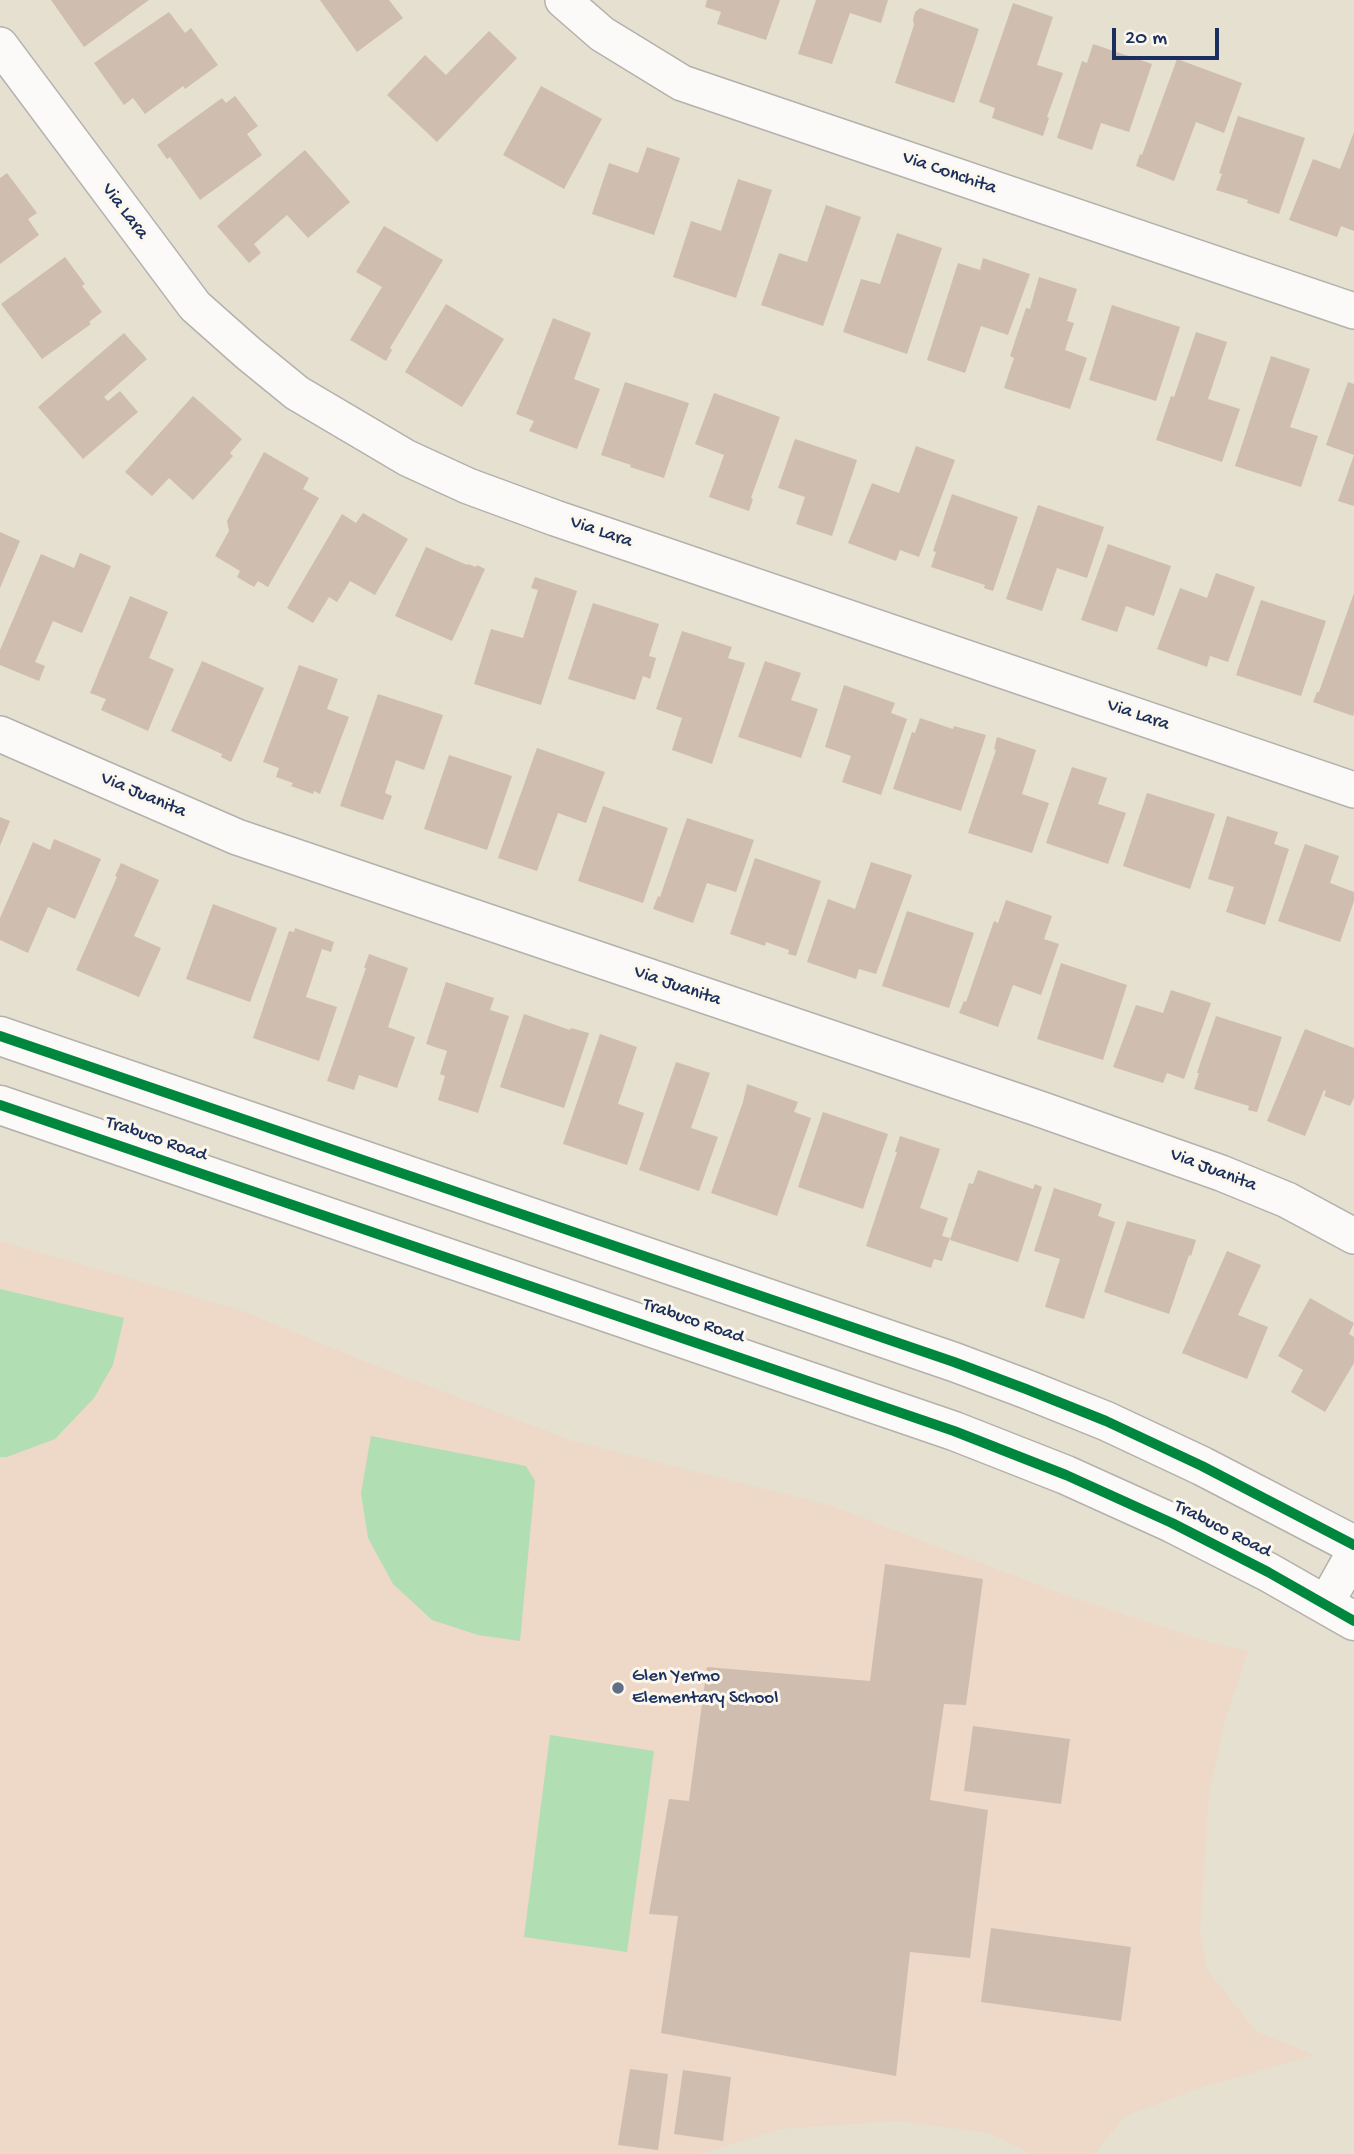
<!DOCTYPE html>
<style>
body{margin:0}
#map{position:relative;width:1354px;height:2154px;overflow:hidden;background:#e6e0d0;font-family:"Gochi Hand",sans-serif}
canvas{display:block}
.scale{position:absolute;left:1112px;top:28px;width:107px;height:32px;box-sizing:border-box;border:4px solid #1b2f5e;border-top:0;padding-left:9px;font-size:21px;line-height:24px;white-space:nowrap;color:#1b2f5e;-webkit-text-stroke:5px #fbf7ec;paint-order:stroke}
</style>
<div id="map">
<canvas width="1354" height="2154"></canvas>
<div class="scale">20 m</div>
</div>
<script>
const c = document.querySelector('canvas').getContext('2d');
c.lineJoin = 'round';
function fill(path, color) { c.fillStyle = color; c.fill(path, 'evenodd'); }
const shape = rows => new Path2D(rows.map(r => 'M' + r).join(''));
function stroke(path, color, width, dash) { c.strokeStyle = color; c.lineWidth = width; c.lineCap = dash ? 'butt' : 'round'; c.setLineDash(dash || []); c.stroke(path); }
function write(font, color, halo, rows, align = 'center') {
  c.font = font + ' "Gochi Hand",sans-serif'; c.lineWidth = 6; c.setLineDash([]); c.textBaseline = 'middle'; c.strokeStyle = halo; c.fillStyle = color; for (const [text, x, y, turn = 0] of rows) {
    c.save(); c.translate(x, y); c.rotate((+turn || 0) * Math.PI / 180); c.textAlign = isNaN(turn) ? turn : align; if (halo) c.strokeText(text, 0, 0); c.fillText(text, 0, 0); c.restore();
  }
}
fill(shape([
 [0,1241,240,1310,376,1366,573,1441,829,1505,1051,1590,1212,1643,1248,1651,1224,1724,1209,1794,1200,1931,1207,1970,1256,2031,1314,2055,1203,2087,1125,2116,1094,2154,1031,2154,989,2133,899,2121,781,2129,701,2154,0,2154]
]), '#eed8c8');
fill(shape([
 [0,1289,124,1318,113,1365,94,1398,55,1439,7,1457,0,1457],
 [371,1436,526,1466,535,1481,520,1641,478,1635,432,1620,393,1584,368,1538,361,1493],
 [550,1735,654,1751,627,1952,524,1937]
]), '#b2deb4');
fill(shape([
 [51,0,149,0,84,47],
 [320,0,389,0,403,18,357,52],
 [707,0,780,0,766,40,717,24,721,12,705,7],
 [816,0,888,0,881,23,850,13,832,64,798,54],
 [1013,3,1053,17,1037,65,1063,73,1047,117,1049,118,1043,136,992,118,995,108,979,102],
 [920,8,979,29,954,103,895,83,914,25,913,20,915,12],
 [169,12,185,33,191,28,218,65,185,89,183,86,145,114,133,98,124,105,94,63],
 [489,31,517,58,437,142,387,95,425,55,446,75],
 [1093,44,1152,64,1129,132,1101,123,1092,150,1057,138,1082,61,1087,63],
 [1177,59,1242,83,1224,133,1196,122,1174,181,1136,166,1140,154,1142,155],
 [541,86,602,119,564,189,503,155],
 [235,96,258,126,247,134,262,155,200,200,170,157,167,159,157,145,222,98,226,103],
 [1238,116,1305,138,1279,214,1247,203,1248,200,1216,190,1222,174,1219,173],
 [1354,132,1354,231,1341,226,1337,237,1289,220,1313,159,1340,169],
 [647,147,680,158,654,235,592,214,609,163,638,173],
 [305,150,350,202,308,238,287,215,254,244,261,253,249,263,217,226],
 [7,173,37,213,28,219,39,235,0,264,0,178],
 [738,179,772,190,736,298,673,277,691,221,721,231],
 [826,205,861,217,823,326,761,305,779,253,807,262],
 [384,226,443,260,390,348,392,350,386,361,350,340,382,287,356,272],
 [897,233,942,248,907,354,843,332,861,279,880,284],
 [65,257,85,284,82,286,102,312,89,322,91,324,42,359,1,304],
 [983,258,1030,274,1008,335,981,326,965,373,927,360,958,263,980,270],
 [1039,277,1077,289,1067,321,1074,323,1065,350,1087,358,1070,409,1004,388,1014,358,1010,356,1026,308,1030,309],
 [446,304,504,339,462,407,405,372],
 [1112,305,1180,327,1156,401,1089,380],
 [553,318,591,333,574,379,600,389,577,449,529,431,534,421,516,414],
 [1196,332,1227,342,1208,399,1240,409,1222,462,1156,440,1171,396,1174,397],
 [124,333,147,359,104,397,108,401,120,391,138,412,83,459,38,407],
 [1271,356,1310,369,1290,427,1318,436,1301,487,1235,466],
 [625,382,689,403,664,478,630,467,631,465,601,455],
 [1348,382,1354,384,1354,455,1326,445],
 [714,393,780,417,751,498,753,499,749,511,709,497,724,455,695,444],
 [193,396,242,439,230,453,233,456,193,500,169,478,152,496,125,472],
 [795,439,857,460,832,536,796,524,805,497,778,488],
 [916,446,955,460,919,557,900,550,896,561,848,543,872,483,899,493],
 [264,452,309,478,303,489,319,498,268,587,258,581,254,587,237,577,240,571,215,556,229,531,227,521],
 [1354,455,1354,506,1338,501],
 [952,494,1018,517,993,591,984,588,985,585,931,567,936,552,933,551],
 [1038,505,1104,527,1087,578,1057,568,1042,611,1006,599],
 [363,513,408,539,375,595,350,581,337,602,329,597,313,623,287,608,342,514,356,523],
 [0,532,20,541,0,588],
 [1108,544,1171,566,1154,616,1126,606,1117,632,1081,620],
 [426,547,467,565,468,564,476,567,477,565,485,569,452,641,395,616],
 [80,553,111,566,82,633,53,621,35,662,45,666,39,681,0,665,0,650,41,554,74,568],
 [1216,573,1255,587,1228,662,1210,656,1207,667,1157,649,1180,588,1207,598],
 [535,577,577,591,541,705,474,684,491,629,523,638,538,590,531,588],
 [1354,593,1354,712,1353,716,1313,702,1317,692,1319,692],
 [130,596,168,612,149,658,174,669,148,731,101,710,106,699,90,693],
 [1261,600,1326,621,1301,696,1236,675],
 [593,603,659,624,649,656,656,658,650,679,643,676,635,700,568,679],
 [682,631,732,647,728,658,745,663,712,764,672,750,682,718,656,709],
 [202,661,264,688,231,762,221,757,222,754,171,731],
 [765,661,801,673,791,700,818,709,801,758,738,737],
 [299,665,338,679,327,709,349,717,320,794,314,791,313,794,291,786,293,783,276,777,279,768,263,762],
 [844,685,895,703,891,713,907,719,881,795,842,782,851,756,825,747],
 [378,694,443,715,424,770,396,760,385,793,392,796,383,820,340,806],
 [920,718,953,729,954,726,986,735,961,811,893,789,912,732,915,733],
 [997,737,1036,750,1022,794,1049,803,1032,853,968,833,996,750,994,749],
 [537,748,605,772,586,823,558,813,537,871,498,858],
 [449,755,512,776,487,850,424,829],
 [1072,767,1107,778,1098,804,1126,813,1108,864,1046,843],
 [1147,793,1215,814,1190,889,1123,866],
 [603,806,668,828,643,903,578,881],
 [1227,816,1278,832,1274,844,1289,849,1265,925,1226,912,1234,887,1208,879],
 [0,817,10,821,0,846],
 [687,818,754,840,736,892,707,883,693,923,653,909,658,896,660,897],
 [54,839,101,859,75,919,48,907,28,953,0,940,0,918,33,842,50,850],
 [1305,844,1339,856,1330,883,1354,892,1354,901,1340,942,1278,921],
 [755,858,821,881,796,956,788,954,789,950,766,942,765,946,730,934],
 [871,862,912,875,876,974,859,969,856,979,807,962,828,899,855,909],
 [121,863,159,880,134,936,161,948,139,997,76,970,117,877,115,876],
 [1006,900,1052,916,1044,939,1059,944,1041,995,1013,985,998,1027,959,1013,964,1001,966,1002,994,921,998,923],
 [213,904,277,928,250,1002,186,979],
 [907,911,974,933,949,1008,882,986],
 [295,928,334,942,331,952,322,949,306,997,337,1007,319,1061,253,1038,289,931,294,932],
 [369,954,408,968,388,1027,415,1037,397,1088,359,1075,354,1090,327,1081,366,968,364,968],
 [1061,963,1127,985,1103,1060,1037,1039],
 [446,982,494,998,490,1010,509,1016,478,1113,438,1100,445,1076,440,1074,447,1051,426,1044],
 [1171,990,1211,1003,1184,1079,1167,1073,1163,1083,1113,1067,1136,1005,1163,1013],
 [524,1014,570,1030,571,1028,589,1033,564,1108,500,1087],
 [1216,1016,1282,1037,1257,1112,1248,1110,1249,1106,1194,1089,1199,1073,1197,1073],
 [1305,1029,1354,1048,1354,1098,1350,1106,1324,1096,1326,1091,1324,1090,1305,1136,1267,1121],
 [600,1034,637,1047,618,1104,644,1113,627,1165,563,1144],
 [676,1062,710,1073,691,1128,718,1137,699,1191,639,1170],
 [747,1084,798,1102,794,1112,811,1118,777,1216,711,1193,743,1102],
 [823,1112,888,1134,863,1209,798,1187],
 [900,1136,940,1149,920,1208,948,1218,942,1236,950,1238,942,1261,934,1259,931,1268,866,1246,897,1152,895,1152],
 [978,1170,1033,1189,1035,1184,1042,1187,1018,1262,950,1240,969,1183,973,1184],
 [1054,1188,1102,1204,1098,1216,1115,1222,1084,1319,1045,1307,1060,1259,1034,1251],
 [1127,1221,1196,1240,1191,1256,1189,1255,1169,1314,1104,1292],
 [1227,1251,1261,1265,1238,1315,1268,1327,1247,1379,1182,1353],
 [1310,1298,1354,1323,1349,1334,1354,1337,1354,1363,1325,1412,1291,1392,1303,1370,1278,1356],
 [885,1564,983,1579,966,1705,944,1704,930,1800,988,1810,970,1958,910,1952,896,2076,661,2033,678,1916,649,1914,669,1799,689,1801,707,1667,870,1681],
 [973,1726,1070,1739,1061,1804,964,1791],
 [991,1928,1131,1947,1121,2021,981,2002],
 [630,2069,668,2074,658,2150,618,2145],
 [683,2070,731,2077,723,2141,674,2134]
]), '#cfbdaf');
const minor = shape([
 [563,0,602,34,682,83,1354,311],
 [0,45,195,306,248,353,297,393,407,458,468,486,555,518,1354,790],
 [0,734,237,837,1037,1108,1221,1173,1287,1200,1354,1236],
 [1325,1605,1354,1553]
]);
const primary = shape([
 [0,1036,954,1362,1026,1389,1106,1421,1202,1466,1354,1545],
 [0,1105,954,1431,1066,1475,1172,1523,1268,1572,1354,1621]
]);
stroke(minor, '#b3b1ac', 38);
stroke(primary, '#b3b1ac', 41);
stroke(minor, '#fbfaf8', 35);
stroke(primary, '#fbfaf8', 38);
stroke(shape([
 [0,1036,954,1362,1026,1389,1106,1421,1202,1466,1354,1545],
 [0,1105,954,1431,1066,1475,1172,1523,1268,1572,1354,1621]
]), '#00873e', 10);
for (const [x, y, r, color] of [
 [618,1688,7,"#626d86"]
]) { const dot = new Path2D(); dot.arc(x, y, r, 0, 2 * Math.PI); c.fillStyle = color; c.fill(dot); stroke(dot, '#fbf7ec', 2.5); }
write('19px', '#1b2f5e', '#fbf7ec', [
 ["Via Conchita",949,174,19],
 ["Via Lara",124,212,53],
 ["Via Lara",601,533,19],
 ["Via Lara",1138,716,19],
 ["Via Juanita",143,796,23],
 ["Via Juanita",677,987,19],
 ["Trabuco Road",156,1140,19],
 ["Via Juanita",1213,1171,21],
 ["Trabuco Road",693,1322,19],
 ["Trabuco Road",1222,1530,27]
]);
write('19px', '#1b2f5e', '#fbf7ec', [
 ["Glen Yermo",632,1677],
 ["Elementary School",632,1699]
], 'left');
</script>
